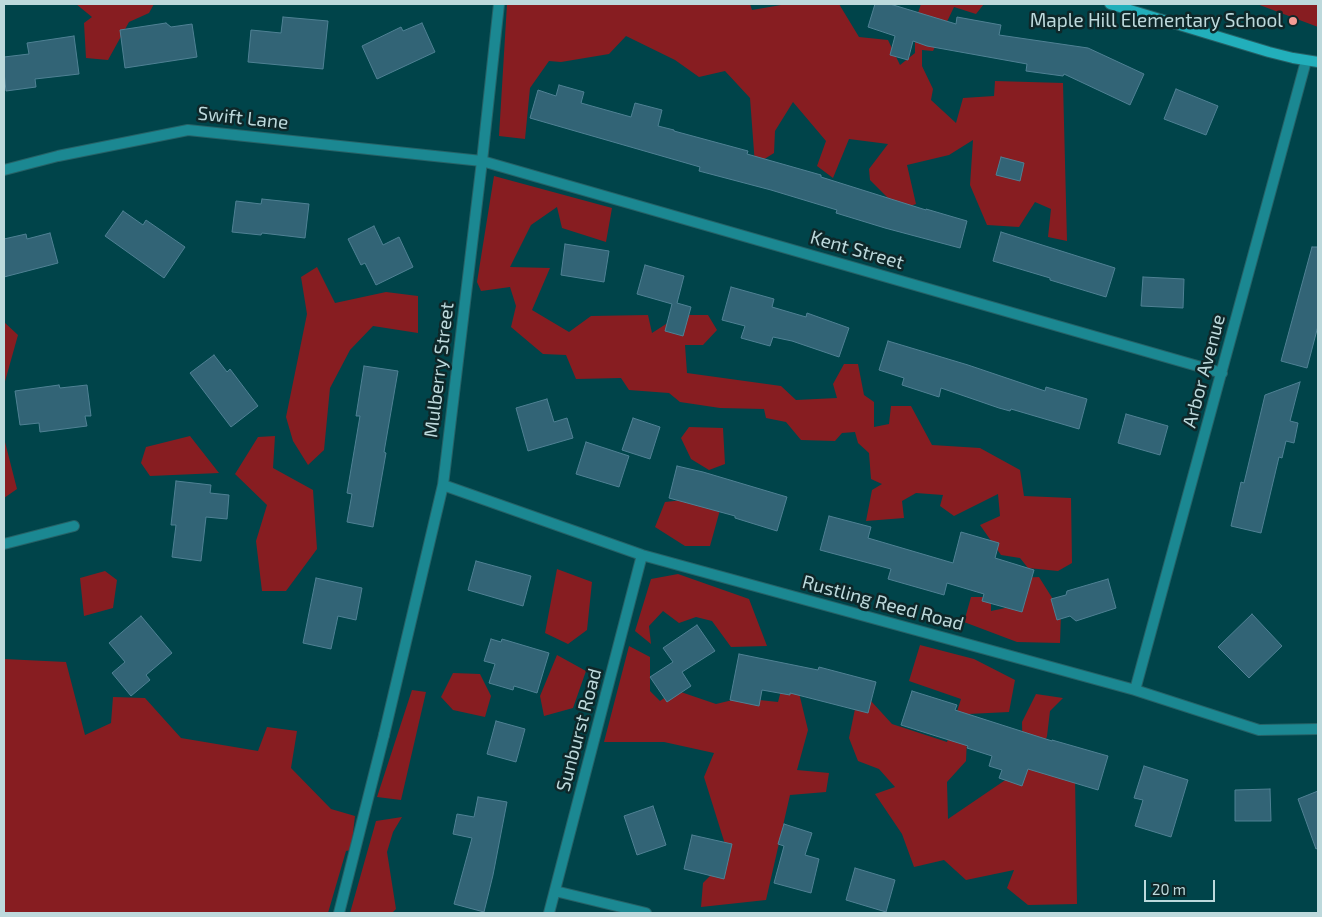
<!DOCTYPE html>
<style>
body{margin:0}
#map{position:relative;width:1322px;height:917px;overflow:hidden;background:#00444a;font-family:"Exo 2",sans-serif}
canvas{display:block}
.frame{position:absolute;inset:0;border:5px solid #bdd9dc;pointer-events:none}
.scale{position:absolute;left:1144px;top:880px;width:71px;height:22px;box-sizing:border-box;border:2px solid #bdd9dc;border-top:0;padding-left:6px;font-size:15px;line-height:18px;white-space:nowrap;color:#bdd9dc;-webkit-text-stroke:4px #0e2729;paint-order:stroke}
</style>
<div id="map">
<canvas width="1322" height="917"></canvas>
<div class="frame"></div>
<div class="scale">20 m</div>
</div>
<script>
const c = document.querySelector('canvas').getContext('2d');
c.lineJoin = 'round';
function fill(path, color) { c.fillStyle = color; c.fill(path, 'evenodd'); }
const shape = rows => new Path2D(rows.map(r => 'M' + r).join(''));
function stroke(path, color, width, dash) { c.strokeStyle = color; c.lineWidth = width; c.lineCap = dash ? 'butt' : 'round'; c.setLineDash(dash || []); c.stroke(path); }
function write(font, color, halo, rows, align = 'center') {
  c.font = font + ' "Exo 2",sans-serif'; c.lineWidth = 5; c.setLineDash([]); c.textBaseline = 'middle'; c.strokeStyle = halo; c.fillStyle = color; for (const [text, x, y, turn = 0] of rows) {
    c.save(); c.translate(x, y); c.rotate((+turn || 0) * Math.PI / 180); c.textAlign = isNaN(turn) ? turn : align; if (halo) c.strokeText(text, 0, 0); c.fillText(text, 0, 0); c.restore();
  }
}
fill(shape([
 [76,4,154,4,149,13,129,22,108,60,86,58,84,23,92,17],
 [507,4,750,4,752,10,787,4,839,4,859,37,888,40,900,65,915,53,915,22,921,4,984,4,976,14,954,7,933,51,922,50,922,66,933,89,931,100,956,123,963,98,994,96,995,81,1063,83,1067,241,1048,237,1051,209,1035,202,1019,227,987,225,970,185,973,140,949,155,907,165,916,204,900,210,870,180,869,169,888,144,849,139,833,178,817,166,826,141,793,102,775,131,774,153,755,165,750,98,725,71,699,77,675,60,626,36,609,54,561,62,549,61,530,88,525,139,499,136],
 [1257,4,1318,4,1318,27],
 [494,176,612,208,606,242,562,228,557,207,531,225,510,267,550,268,532,310,569,332,591,316,648,315,652,333,680,315,708,315,717,330,703,345,685,345,687,373,781,386,796,400,837,398,833,384,844,364,858,364,864,395,874,402,874,427,889,424,891,406,911,406,932,445,980,448,1020,470,1024,496,1071,498,1072,563,1058,571,1028,568,1020,558,1001,555,980,525,1000,516,998,494,954,516,940,506,943,495,916,493,902,501,904,518,866,521,872,490,882,484,871,479,869,453,858,443,855,432,842,433,835,441,801,440,786,422,766,418,764,409,720,408,680,402,669,393,629,390,621,378,576,379,566,355,543,354,511,327,516,306,510,287,481,291,477,282],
 [317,267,335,303,386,292,418,296,418,333,373,326,350,350,330,388,324,450,308,465,293,441,286,417,307,314,301,277],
 [4,322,18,335,4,385],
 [689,427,723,428,725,464,709,470,691,459,681,438],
 [190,436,219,473,150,476,141,463,146,447],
 [275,436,273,468,313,490,317,549,286,591,262,591,256,541,267,505,235,474,258,437],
 [5,442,17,489,4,498,4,443],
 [702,498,720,510,710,546,685,546,655,527,665,502],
 [557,569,592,582,587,630,568,644,545,633],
 [105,571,117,580,113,608,84,616,80,578],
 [678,574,749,599,767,646,731,647,712,621,696,617,679,623,663,611,649,626,651,644,635,631,651,579],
 [1039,577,1061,612,1060,643,1017,642,964,622,971,597,991,597,991,611,1015,606,1019,578],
 [920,645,974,659,1015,680,1009,712,968,714,966,761,947,782,948,819,1023,768,1022,722,1036,694,1063,698,1050,711,1047,736,1037,766,1075,777,1077,904,1028,905,1007,888,1014,870,966,880,944,860,914,867,902,834,875,794,895,787,879,769,858,761,849,738,855,709,871,701,892,724,947,742,961,699,909,681],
 [629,646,650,657,650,691,660,701,675,690,716,704,741,698,778,702,782,687,799,693,808,730,797,770,829,773,826,792,790,795,766,900,701,907,703,883,729,857,704,777,714,753,664,742,604,742],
 [557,655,586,671,573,708,544,716,540,696],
 [4,659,66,662,85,735,111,723,113,697,145,698,181,738,258,751,267,727,297,731,291,768,331,809,355,816,351,850,346,851,328,913,4,913],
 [453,673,480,674,491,696,485,717,453,710,441,697],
 [412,690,426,692,401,800,377,797],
 [402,817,393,832,387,852,396,909,392,913,350,913,376,821]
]), '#871d21');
const building = shape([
 [875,4,890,4,956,24,957,17,1001,25,999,35,1088,48,1144,74,1130,105,1064,74,1063,76,1026,71,1027,64,927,46,913,41,908,60,890,55,895,36,868,27,875,4],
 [283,17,328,21,323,69,248,62,251,30,281,33,283,17],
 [166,23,171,27,192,24,197,57,125,68,120,30,166,23],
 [422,23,435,52,377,79,362,46,401,27,403,31,422,23],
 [74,36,79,74,35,79,36,87,6,91,4,72,4,57,29,54,27,43,74,36],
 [559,85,584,92,581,103,631,117,635,103,662,110,658,126,674,130,674,131,748,151,747,154,821,175,821,177,926,210,926,209,967,221,960,248,885,228,836,213,837,210,771,190,699,171,700,167,530,118,538,90,556,96,559,85],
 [1176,89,1218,106,1206,135,1164,119,1176,89],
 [1001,157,1024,163,1020,181,996,175,1001,157],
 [262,199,309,204,305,238,262,233,261,235,232,232,236,201,261,204,262,199],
 [123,211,143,225,146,220,185,247,164,278,105,236,123,211],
 [374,226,383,245,399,237,413,267,376,285,365,263,361,265,348,239,374,226],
 [1001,232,1115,268,1106,297,1050,280,1050,278,993,261,1001,232],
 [50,233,58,263,4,277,4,239,26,234,27,239,50,233],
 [565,244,609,251,604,282,561,275,565,244],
 [1312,247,1318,247,1318,326,1307,368,1281,361,1312,247],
 [645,265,684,276,677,303,691,307,683,336,665,331,672,304,637,294,645,265],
 [1143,277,1184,279,1183,308,1141,306,1143,277],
 [731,287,774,299,772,307,806,317,807,313,849,328,839,357,792,341,773,337,770,346,741,338,745,326,722,320,731,287],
 [888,341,968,365,1045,391,1046,387,1087,399,1079,429,1011,409,1010,411,999,408,941,388,939,397,902,385,904,378,879,370,888,341],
 [214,355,227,372,230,369,258,406,231,427,190,373,214,355],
 [364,366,398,371,384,452,386,453,373,527,347,522,352,494,347,493,360,416,356,416,364,366],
 [1300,382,1290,421,1298,423,1294,443,1286,441,1282,458,1279,457,1261,533,1231,526,1241,482,1244,483,1265,395,1300,382],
 [59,385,60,388,87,385,91,416,85,416,87,426,40,432,39,423,20,425,15,391,59,385],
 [547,399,554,422,567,418,573,438,528,451,516,408,547,399],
 [1126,414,1168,426,1160,455,1118,443,1126,414],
 [633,418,660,427,650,459,622,450,633,418],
 [586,442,629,456,619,487,576,474,586,442],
 [677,466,703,472,787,497,777,531,735,518,735,516,669,498,677,466],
 [176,481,211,485,210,493,229,495,227,519,206,517,201,561,172,557,176,525,171,525,176,481],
 [829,516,871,527,868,538,953,563,961,532,999,543,995,558,1034,570,1022,612,982,601,984,594,947,583,944,595,888,579,891,569,820,550,829,516],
 [476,561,531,576,523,606,468,590,476,561],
 [316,578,362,588,356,620,338,616,331,649,303,643,316,578],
 [1108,579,1116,608,1076,621,1070,616,1057,620,1051,599,1066,595,1067,591,1108,579],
 [1252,614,1282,646,1249,678,1218,647,1252,614],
 [141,616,172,653,146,675,150,680,131,696,112,673,125,662,109,643,141,616],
 [697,625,715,651,682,672,691,686,667,702,650,677,673,662,663,648,697,625],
 [491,639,501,642,502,639,549,653,537,693,514,686,513,690,489,683,495,664,484,661,491,639],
 [739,654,818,670,819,667,876,682,868,713,790,693,790,695,762,690,759,706,730,700,739,654],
 [912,691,957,705,955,710,1052,741,1052,740,1108,756,1098,790,1028,769,1022,786,999,778,1002,770,989,766,992,756,967,748,968,746,901,725,912,691],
 [496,721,525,729,516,762,487,754,496,721],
 [1144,766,1188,780,1171,837,1135,826,1143,800,1134,798,1144,766],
 [1270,789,1271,821,1235,821,1235,790,1270,789],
 [1318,791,1318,848,1316,849,1298,799,1318,791],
 [478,797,507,802,493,875,484,912,454,904,472,838,453,834,457,814,474,817,478,797],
 [653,806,666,845,637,855,624,816,653,806],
 [784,824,812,833,805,855,819,859,811,893,774,883,784,846,778,844,784,824],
 [692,835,732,844,724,879,684,869,692,835],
 [855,868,895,880,886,912,846,900,855,868]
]);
fill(building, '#326476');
stroke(building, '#4f8194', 1);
const lane = shape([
 [339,913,384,735]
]);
const street = shape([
 [4,170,58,156,188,130,482,161,1222,373],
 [443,485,642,555,1135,690,1259,730,1318,729],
 [4,544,74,526],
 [1135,690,1306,61],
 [384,735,443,485,482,161,499,4],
 [555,891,646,913],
 [549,913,642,555]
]);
const secondary = shape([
 [1110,4,1269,52,1293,58,1318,62]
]);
stroke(lane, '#266267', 12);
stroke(street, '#266267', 12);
stroke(secondary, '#266267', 12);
stroke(lane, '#1b8892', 10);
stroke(street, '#1b8892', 10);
stroke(secondary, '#22afbb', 10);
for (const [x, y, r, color] of [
 [1293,21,5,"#f59c95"]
]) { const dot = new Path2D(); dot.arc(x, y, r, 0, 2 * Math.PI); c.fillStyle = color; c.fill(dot); stroke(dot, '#0e2729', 2); }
write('19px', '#bdd9dc', '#0e2729', [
 ["Maple Hill Elementary School",1283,21]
], 'right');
write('19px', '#bdd9dc', '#0e2729', [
 ["Swift Lane",243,118,6],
 ["Kent Street",857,250,16],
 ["Mulberry Street",439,370,-83],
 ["Arbor Avenue",1204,371,-75],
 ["Rustling Reed Road",883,603,15],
 ["Sunburst Road",579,730,-75]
]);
</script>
